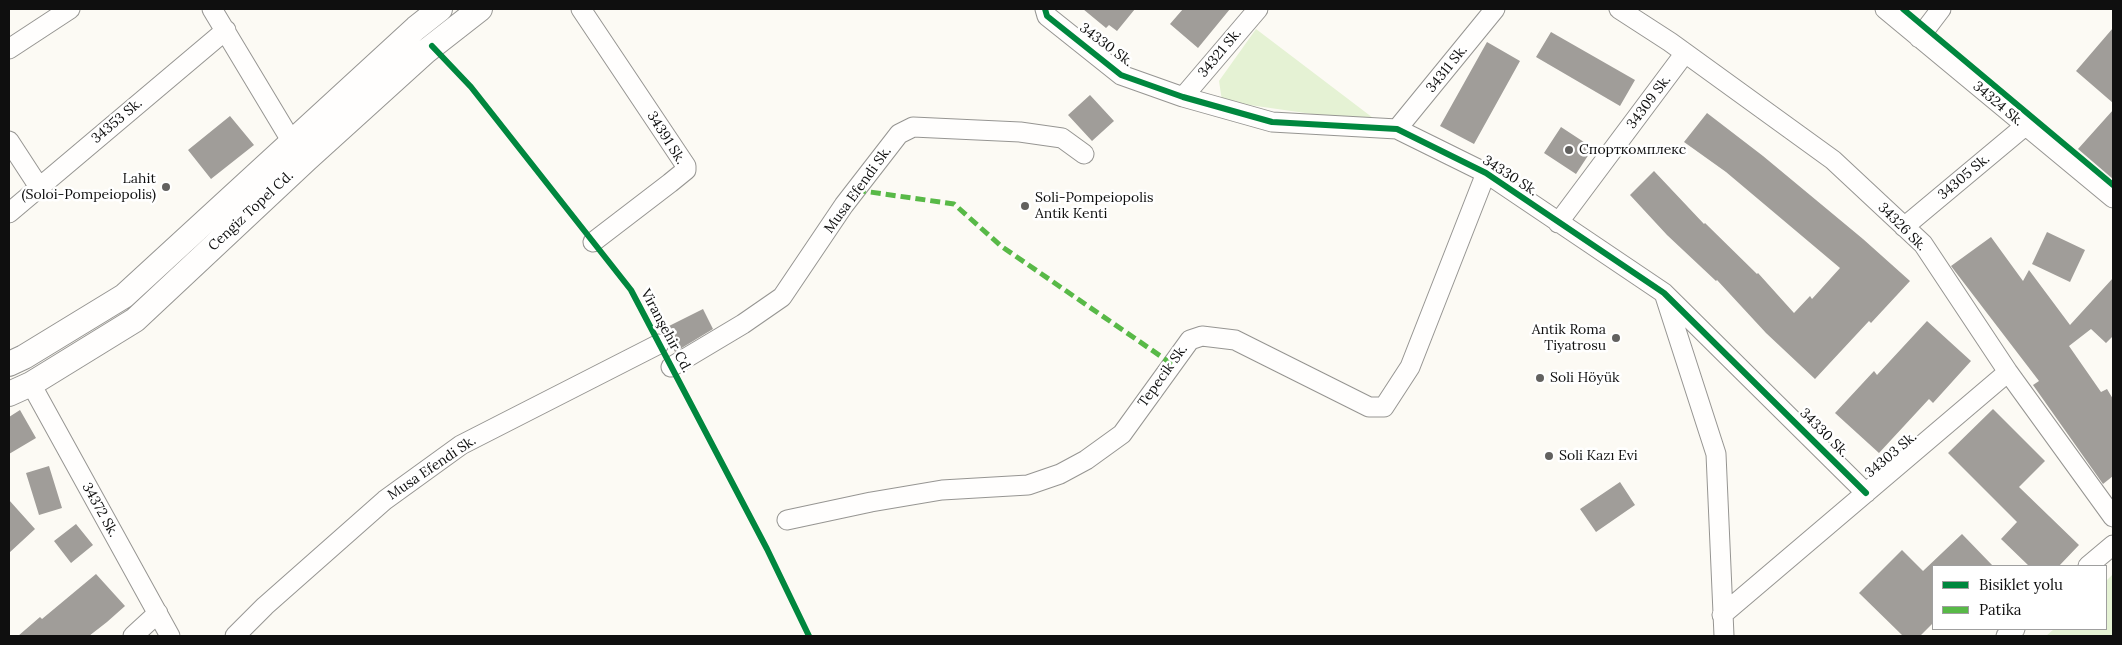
<!DOCTYPE html>
<meta charset="utf-8">
<style>
body{margin:0}
#map{position:relative;width:2122px;height:645px;overflow:hidden;background:#fcfaf4;font-family:Lora,serif}
canvas{display:block}
.frame{position:absolute;inset:0;border:10px solid #0f0f0f;pointer-events:none}
.legend{position:absolute;left:1932px;top:565px;width:175px;height:65px;box-sizing:border-box;background:#fff;border:1px solid #9f9f9f;margin:0;padding:6px 9px;list-style:none;font-size:15px;color:#0f0f0f}
.legend li{display:flex;align-items:center;gap:10px;height:25px}
.legend b{width:25px;border:1px solid #9f9f9f}
</style>
<div id="map">
<canvas width="2122" height="645"></canvas>
<div class="frame"></div>
<ul class="legend">
<li><b style="height:6px;background:#00873e"></b>Bisiklet yolu</li>
<li><b style="height:6px;background:#58b947"></b>Patika</li>
</ul>
</div>
<script>
const c = document.querySelector('canvas').getContext('2d');
c.lineJoin = 'round';
function fill(path, color) { c.fillStyle = color; c.fill(path, 'evenodd'); }
const shape = rows => new Path2D(rows.map(r => 'M' + r).join(''));
function stroke(path, color, width, dash) { c.strokeStyle = color; c.lineWidth = width; c.lineCap = dash ? 'butt' : 'round'; c.setLineDash(dash || []); c.stroke(path); }
function write(font, color, halo, rows, align = 'center') {
  c.font = font + ' Lora,serif'; c.lineWidth = 5; c.setLineDash([]); c.textBaseline = 'middle'; c.strokeStyle = halo; c.fillStyle = color; for (const [text, x, y, turn = 0] of rows) {
    c.save(); c.translate(x, y); c.rotate((+turn || 0) * Math.PI / 180); c.textAlign = isNaN(turn) ? turn : align; if (halo) c.strokeText(text, 0, 0); c.fillText(text, 0, 0); c.restore();
  }
}
fill(shape([
 [1256,29,1381,124,1222,101,1219,81],
 [2113,574,2113,636,2046,636,2054,629,2106,629,2106,581]
]), '#e5f2d4');
fill(shape([
 [1083,9,1135,9,1117,31,1109,25,1106,28],
 [1183,9,1230,9,1198,48,1170,24],
 [2113,28,2113,103,2076,71],
 [1551,32,1635,80,1620,106,1536,57],
 [1487,42,1520,61,1474,144,1440,126],
 [1090,95,1114,121,1092,141,1068,115],
 [2113,110,2113,179,2078,149],
 [1707,113,1763,156,1863,239,1910,281,1871,323,1869,321,1815,379,1766,333,1717,280,1716,281,1667,235,1630,195,1654,171,1704,224,1705,223,1757,274,1758,273,1794,313,1810,296,1812,299,1840,268,1726,172,1684,142],
 [230,116,254,145,211,179,188,150],
 [1561,127,1593,148,1576,174,1544,153],
 [2047,232,2085,250,2070,282,2032,264],
 [1991,237,2023,281,2029,270,2070,325,2113,278,2113,336,2106,343,2091,329,2069,346,2101,392,2107,389,2113,399,2113,476,2103,484,2033,385,2039,381,1951,266],
 [703,309,713,329,675,352,663,329],
 [1927,321,1971,361,1933,403,1929,399,1879,453,1835,413,1874,371,1877,375],
 [1993,409,2045,461,2019,487,2079,545,2059,566,2029,566,2001,539,2017,522,1948,453],
 [20,410,36,438,9,454,9,417],
 [49,466,62,508,39,515,26,473],
 [1620,482,1635,505,1596,532,1580,509],
 [9,500,35,529,9,553],
 [76,524,93,545,71,563,54,541],
 [1962,534,1993,566,1933,566,1933,623,1920,636,1903,636,1859,593,1902,550,1923,571],
 [96,574,125,606,107,622,89,636,18,636,40,617,42,619]
]), '#a09d99');
const minor = shape([
 [212,9,292,142],
 [581,9,686,166,686,170,670,183,593,242],
 [1045,9,1047,16,1121,75,1183,97,1272,122,1397,129,1486,173,1664,293,1866,493],
 [1619,9,1670,42,1833,160,1923,244,2008,372,2113,517],
 [1885,9,2113,198],
 [1919,38,1941,9],
 [9,49,70,9],
 [1183,97,1258,9],
 [1397,129,1495,9],
 [9,141,39,187],
 [9,213,226,30],
 [1558,223,1685,53],
 [1904,227,2025,126],
 [1665,296,1716,454,1724,636],
 [671,367,743,324,782,297,844,205,899,134,913,127,1020,132,1062,138,1084,154],
 [31,384,170,636],
 [787,520,871,502,942,490,1028,485,1060,474,1086,460,1122,434,1190,340,1202,336,1235,340,1369,407,1384,407,1410,367,1486,173],
 [2088,566,2113,545],
 [1722,615,2008,372],
 [133,636,158,613],
 [235,636,265,606,385,500,461,445,659,344],
 [2006,636,2015,629]
]);
const tertiary = shape([
 [9,364,24,357,124,296,416,28,440,9],
 [9,394,31,384,135,320,307,159,425,52,480,9]
]);
stroke(minor, '#969592', 21);
stroke(tertiary, '#969592', 26);
stroke(minor, '#fffefd', 19);
stroke(tertiary, '#fffefd', 24);
stroke(shape([
 [856,190,954,204,1001,246,1172,364]
]), '#58b947', 5, [10, 5]);
stroke(shape([
 [1045,9,1047,16,1121,75,1183,97,1272,122,1397,129,1486,173,1664,293,1866,493],
 [1903,9,2113,185],
 [432,46,471,87,631,290,767,549,809,636]
]), '#00873e', 6);
for (const [x, y, r, color] of [
 [1569,150,5,"#62615f"],
 [166,187,5,"#62615f"],
 [1025,206,5,"#62615f"],
 [1616,338,5,"#62615f"],
 [1540,378,5,"#62615f"],
 [1549,456,5,"#62615f"]
]) { const dot = new Path2D(); dot.arc(x, y, r, 0, 2 * Math.PI); c.fillStyle = color; c.fill(dot); stroke(dot, '#fff', 2); }
write('14px', '#0f0f0f', '#fff', [
 ["34330 Sk.",1106,45,37],
 ["34321 Sk.",1220,53,-50],
 ["34311 Sk.",1447,69,-51],
 ["34309 Sk.",1649,102,-53],
 ["34324 Sk.",1998,104,40],
 ["34353 Sk.",117,121,-40],
 ["34391 Sk.",666,138,58],
 ["34330 Sk.",1510,176,33],
 ["34305 Sk.",1964,177,-40],
 ["Musa Efendi Sk.",858,190,-54],
 ["Cengiz Topel Cd.",251,211,-43],
 ["34326 Sk.",1902,227,45],
 ["Viranşehir Cd.",666,331,62],
 ["Tepecik Sk.",1163,376,-54],
 ["34330 Sk.",1824,433,45],
 ["34303 Sk.",1891,455,-40],
 ["Musa Efendi Sk.",432,468,-34],
 ["34372 Sk.",100,510,61]
]);
write('14px', '#0f0f0f', '#fff', [
 ["Спорткомплекс",1579,150],
 ["Lahit",156,179,"right"],
 ["(Soloi-Pompeiopolis)",156,195,"right"],
 ["Soli-Pompeiopolis",1035,198],
 ["Antik Kenti",1035,214],
 ["Antik Roma",1606,330,"right"],
 ["Tiyatrosu",1606,346,"right"],
 ["Soli Höyük",1550,378],
 ["Soli Kazı Evi",1559,456]
], 'left');
</script>
